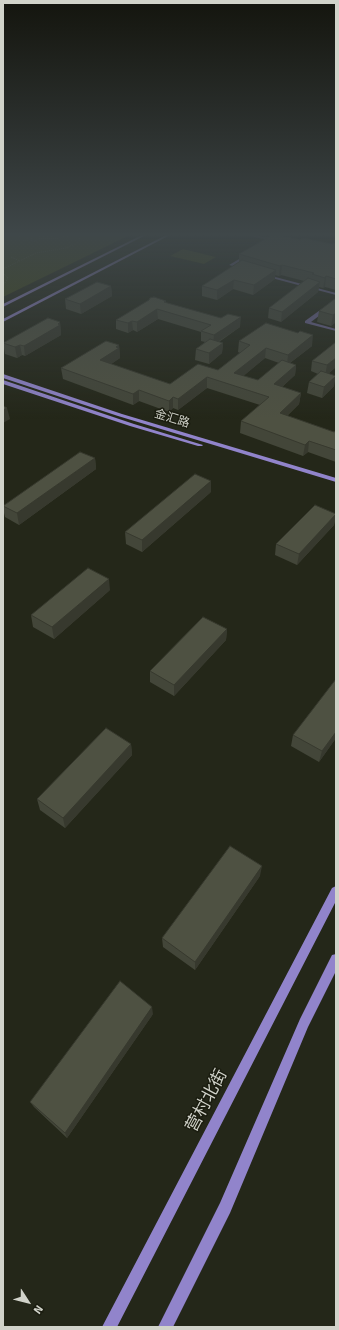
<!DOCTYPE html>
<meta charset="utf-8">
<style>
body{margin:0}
#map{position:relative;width:339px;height:1330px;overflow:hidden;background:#242719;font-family:Signika,sans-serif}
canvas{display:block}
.frame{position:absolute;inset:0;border:4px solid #d1d3ca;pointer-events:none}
.north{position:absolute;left:8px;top:1282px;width:40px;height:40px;-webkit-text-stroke:3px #1b1d10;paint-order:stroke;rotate:126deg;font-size:11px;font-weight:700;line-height:16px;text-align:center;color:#d1d3ca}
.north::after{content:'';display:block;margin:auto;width:14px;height:18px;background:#d1d3ca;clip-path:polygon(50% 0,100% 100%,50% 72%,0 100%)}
</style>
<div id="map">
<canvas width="339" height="1330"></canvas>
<div class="frame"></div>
<div class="north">N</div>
</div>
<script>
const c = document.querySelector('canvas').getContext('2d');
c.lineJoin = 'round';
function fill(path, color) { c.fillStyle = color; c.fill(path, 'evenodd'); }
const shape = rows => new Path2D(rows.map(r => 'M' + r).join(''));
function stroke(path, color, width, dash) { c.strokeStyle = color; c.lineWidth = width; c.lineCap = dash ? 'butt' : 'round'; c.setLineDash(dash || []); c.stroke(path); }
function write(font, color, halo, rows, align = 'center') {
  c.font = font + ' Signika,"Noto Sans SC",sans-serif'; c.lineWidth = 3; c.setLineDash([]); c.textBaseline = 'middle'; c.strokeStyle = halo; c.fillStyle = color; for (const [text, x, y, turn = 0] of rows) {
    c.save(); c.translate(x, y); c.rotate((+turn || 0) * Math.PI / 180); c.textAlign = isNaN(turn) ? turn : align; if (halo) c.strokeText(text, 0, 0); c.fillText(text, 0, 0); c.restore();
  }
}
fill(shape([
 [3,233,134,233,3,297],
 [183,249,216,257,204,264,170,256]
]), '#414918');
stroke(shape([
 [238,233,270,239]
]), '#504365', 2);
stroke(shape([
 [30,233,31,237],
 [34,233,31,241,37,241,38,239,68,237,70,234,77,234],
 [39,233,39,237,51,237,55,233],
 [18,237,25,233],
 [23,240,27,240,27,238,30,237],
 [11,257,20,261],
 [3,269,36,253,66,248,75,244,80,239,81,233],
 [3,273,8,278,3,286]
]), '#6c6f63', 1, [0.5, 1.5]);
fill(shape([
 [246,255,249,256,235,265,244,267,244,269,229,265,246,255],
 [264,274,336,293,336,295,264,276,264,274],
 [334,300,336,300,336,303,311,322,336,329,336,331,305,323,305,321,334,300]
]), '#6a628f');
fill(shape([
 [146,233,150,233,3,307,3,304,146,233],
 [170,233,174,233,3,322,3,319,170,233],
 [3,374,122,414,336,478,336,482,118,416,3,378,3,374],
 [3,380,134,424,203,445,202,446,198,446,130,426,3,384,3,380],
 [336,886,336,901,117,1327,102,1327,332,888,336,886],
 [336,954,336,971,308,1027,230,1213,173,1327,158,1327,220,1203,300,1019,332,955,336,954]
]), '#9184cb');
fill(shape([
 [300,240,332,244,336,243,336,290,325,287,323,288,319,287,318,292,281,322,268,318,269,308,304,281,281,275,279,276,275,275,275,279,253,295,233,289,217,300,202,296,202,286,239,262,239,254],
 [111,286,112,296,81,314,66,309,65,299],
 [336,298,336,322,331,326,317,322,319,311],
 [166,301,166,303,240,327,219,342,223,343,222,353,209,364,195,360,196,349,205,342,201,341,201,332,158,319,137,332,133,330,128,333,116,329,116,320],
 [60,322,61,335,25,356,22,355,17,358,5,354,3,343],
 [239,341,312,346,290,363,296,365,295,375,282,387,301,393,299,404,287,416,334,432,336,431,336,462,308,452,303,456,240,433,241,421,260,405,207,388,178,410,173,408,169,412,139,401,133,405,63,379,61,368,119,345,120,358,111,364,170,384,218,370,240,353,238,352],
 [265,358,279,363,258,380,243,376],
 [336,342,336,367,329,373,334,386,322,398,307,393,309,382,318,374,311,371,312,361],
 [95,458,96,469,19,525,5,517,3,509,3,506],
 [211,492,142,552,126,544,125,532],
 [336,513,334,525,297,565,275,555,276,544],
 [110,590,54,639,33,627,31,615],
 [227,629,226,640,174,696,150,682,150,671],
 [293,735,336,738,319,762,291,746],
 [131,744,132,755,65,828,40,810,37,799],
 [260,876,195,970,163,947,162,938],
 [153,1014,67,1138,34,1107,30,1102]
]), '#434639');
fill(shape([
 [282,265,281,275,279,276,280,266],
 [276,270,275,279,253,295,254,285],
 [326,276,325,287,323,288,325,278],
 [234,280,233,289,217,300,217,290],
 [320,282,318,292,281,322,282,312],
 [111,286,112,296,81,314,80,304],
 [157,309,158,319,137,332,137,322],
 [336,313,336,322,331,326,333,315],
 [241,317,240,327,213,345,214,335],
 [132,321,133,330,128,333,128,323],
 [60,322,61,335,25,356,24,346],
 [313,335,312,346,287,365,288,355],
 [223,343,222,353,209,364,209,353],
 [20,345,22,355,17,358,15,347],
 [119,345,120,358,101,371,100,360],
 [266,348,265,358,234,384,234,373],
 [336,358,336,367,325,376,327,365],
 [296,365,295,375,273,395,274,384],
 [336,376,334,386,322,398,324,387],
 [207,377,207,388,178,410,178,399],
 [139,390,139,401,133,405,133,394],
 [301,393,299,404,278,424,280,413],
 [173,397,173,408,169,412,169,401],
 [7,408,10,419,3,423,3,410],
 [309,441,308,452,303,456,305,445],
 [95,458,96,469,19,525,17,513],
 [211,481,211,492,142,552,142,540],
 [336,514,334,525,297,565,299,554],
 [109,579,110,590,54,639,52,627],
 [227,629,226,640,174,696,174,685],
 [336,732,336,738,319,762,322,751],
 [131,744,132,755,65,828,63,818],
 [262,866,260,876,195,970,195,962],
 [152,1007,153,1014,67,1138,65,1133]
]), '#37392e');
const building = shape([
 [274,234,300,240,303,238,332,244,334,243,336,243,336,279,326,276,325,278,312,274,314,273,282,265,280,266,239,254,274,234],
 [242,260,276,270,254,285,234,280,217,290,202,286,242,260],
 [308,278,320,282,282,312,269,308,308,278],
 [97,282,111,286,80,304,65,299,97,282],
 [154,297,166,301,164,302,221,318,228,314,241,317,214,335,201,331,211,325,157,309,137,322,132,321,128,323,116,320,149,300,150,298,154,297],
 [336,298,336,313,333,315,319,311,336,298],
 [48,318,60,322,58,324,60,325,24,346,20,345,15,347,3,343,48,318],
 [266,323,298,333,300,331,313,335,288,355,266,348,234,373,258,380,282,360,296,365,274,384,301,393,280,413,334,432,336,431,336,450,309,441,305,445,241,421,269,397,207,377,178,399,173,397,169,401,139,390,133,394,61,368,106,341,119,345,116,347,119,348,100,360,170,384,198,364,218,370,250,345,239,341,266,323],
 [210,339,223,343,209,353,196,349,210,339],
 [336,342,336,358,327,365,312,361,336,342],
 [321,371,336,376,324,387,309,382,321,371],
 [3,406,7,408,3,410,3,406],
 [80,452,95,458,17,513,3,506,80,452],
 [195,474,211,481,142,540,125,532,195,474],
 [315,505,336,514,299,554,276,544,315,505],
 [88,568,109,579,52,627,31,615,88,568],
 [203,617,227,629,174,685,150,671,203,617],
 [336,679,336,732,322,751,293,735,336,679],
 [106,728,131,744,63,818,37,799,106,728],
 [230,846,262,866,195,962,162,938,230,846],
 [120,981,152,1007,65,1133,30,1102,120,981]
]);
fill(building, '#4e5142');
stroke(building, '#37392e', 1);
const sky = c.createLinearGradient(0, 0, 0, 419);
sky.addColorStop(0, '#14150e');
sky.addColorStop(0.56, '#3f4749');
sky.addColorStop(1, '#3f474900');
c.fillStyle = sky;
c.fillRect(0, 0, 339, 419);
write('12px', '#d1d3ca', '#1b1d10', [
 ["金汇路",172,419,17]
]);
write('17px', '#d1d3ca', '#1b1d10', [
 ["营村北街",207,1101,-62]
]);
</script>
